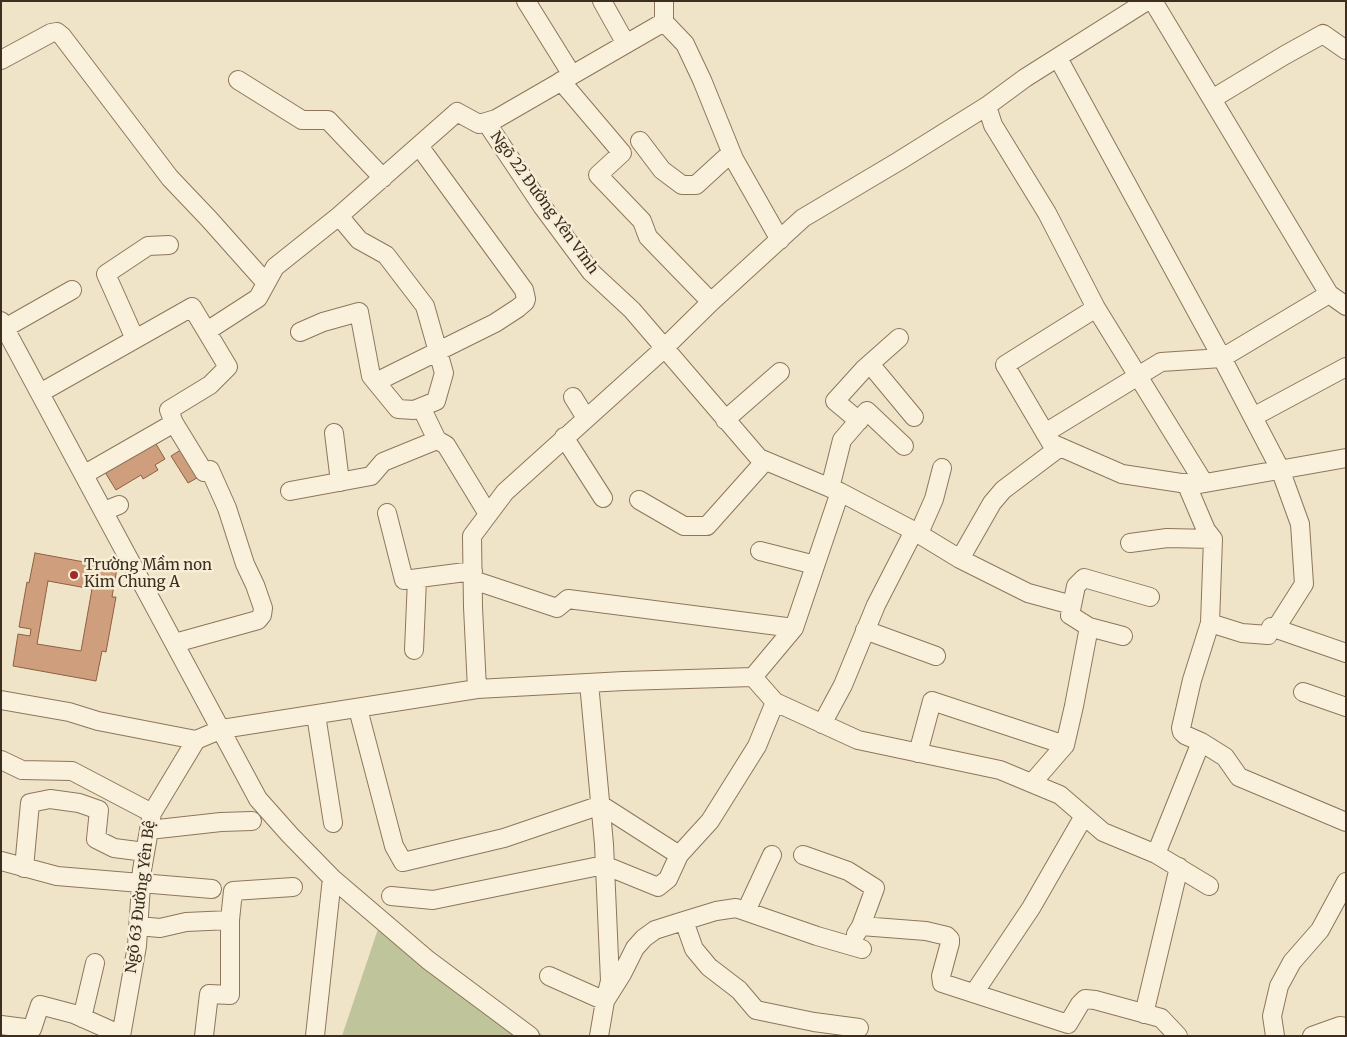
<!DOCTYPE html>
<meta charset="utf-8">
<style>
body{margin:0}
#map{position:relative;width:1347px;height:1037px;overflow:hidden;background:#f0e4c8;font-family:Merriweather,serif}
canvas{display:block}
.frame{position:absolute;inset:0;border:2px solid #3d2e20;pointer-events:none}
</style>
<div id="map">
<canvas width="1347" height="1037"></canvas>
<div class="frame"></div>
</div>
<script>
const c = document.querySelector('canvas').getContext('2d');
c.lineJoin = 'round';
function fill(path, color) { c.fillStyle = color; c.fill(path, 'evenodd'); }
const shape = rows => new Path2D(rows.map(r => 'M' + r).join(''));
function stroke(path, color, width, dash) { c.strokeStyle = color; c.lineWidth = width; c.lineCap = dash ? 'butt' : 'round'; c.setLineDash(dash || []); c.stroke(path); }
function write(font, color, halo, rows, align = 'center') {
  c.font = font + ' Merriweather,serif'; c.lineWidth = 5; c.setLineDash([]); c.textBaseline = 'middle'; c.strokeStyle = halo; c.fillStyle = color; for (const [text, x, y, turn = 0] of rows) {
    c.save(); c.translate(x, y); c.rotate((+turn || 0) * Math.PI / 180); c.textAlign = isNaN(turn) ? turn : align; if (halo) c.strokeText(text, 0, 0); c.fillText(text, 0, 0); c.restore();
  }
}
fill(shape([
 [380,923,544,1036,342,1036]
]), '#bfc49a');
const building = shape([
 [153,439,165,459,155,465,158,470,143,479,141,475,116,490,103,469,153,439],
 [187,446,204,474,188,483,171,456,187,446],
 [35,553,117,568,112,597,116,597,106,652,102,651,96,681,13,666,18,634,30,636,31,629,19,627,27,582,29,583,35,553],
 [48,581,92,589,81,651,37,644,48,581]
]);
fill(building, '#cf9f7d');
stroke(building, '#8d5f41', 1);
const minor = shape([
 [526,1,572,75],
 [602,1,626,44],
 [664,1,664,22,685,44,702,80,734,159,780,240],
 [1153,1,1329,294],
 [1058,58,1222,358,1329,294,1346,306],
 [1,60,51,33,57,32,62,36,170,178,209,219,266,283],
 [238,80,302,120,328,120,383,178],
 [561,81,622,153,598,175,642,221,648,237,711,302],
 [1212,99,1285,55,1323,34,1346,50],
 [987,106,993,125,1047,213,1096,308,1204,483],
 [486,122,542,206,591,272,632,310,759,458,840,492,794,628,753,677,775,702,858,740,1000,770,1060,795,1103,832,1156,854,1209,886],
 [640,141,662,170,682,185,696,185,731,153],
 [1096,308,1005,365,1051,443,1122,474,1194,485,1346,458],
 [1,321,258,799,290,835,332,878,428,960,530,1036],
 [5,328,72,290],
 [207,331,258,298,275,267,339,216,457,112,479,124,496,119,664,22],
 [300,332,323,322,359,312,371,376,398,409,414,410,436,401,444,373,425,306,386,255,359,240,339,216],
 [135,339,106,274,148,246,169,245],
 [870,364,914,417],
 [376,382,495,323,518,308,525,302,526,299,524,290,419,146],
 [40,393,192,307,228,367,210,385,169,410,174,423,204,472,210,470,227,508,245,564,255,585,263,608,262,615,258,620,175,643],
 [573,397,586,418],
 [421,407,437,440,446,445,488,514],
 [1253,417,1346,367],
 [725,420,780,372],
 [859,421,835,401,864,369,899,338],
 [334,433,340,482],
 [1045,433,1161,362,1222,358,1280,469,1300,524,1304,584,1276,628],
 [564,437,603,498],
 [85,474,174,423],
 [1186,483,1206,530,1213,539,1210,623,1242,633,1268,635,1271,627,1346,653],
 [830,488,842,440,867,411,904,446],
 [290,491,371,476,383,462,437,440],
 [840,492,914,531,960,559,1028,593,1072,605],
 [639,500,684,526,707,526,765,461],
 [104,511,119,505],
 [387,513,404,580,473,571],
 [919,533,934,499,942,468],
 [1130,543,1167,538,1213,539],
 [760,551,815,565],
 [960,559,992,503,1003,490,1060,447],
 [473,580,557,608,568,599,794,628],
 [1089,627,1123,636],
 [865,630,936,656],
 [414,650,417,579],
 [589,683,604,844,610,981,605,1001,599,1036],
 [477,689,473,607,472,536,505,492,658,354,711,302,803,218,899,161,987,106,1025,78,1147,1],
 [1303,692,1346,707],
 [1,700,69,712,98,721,196,740,222,729,477,689,624,681,753,677],
 [358,709,394,846,403,862,504,838,601,805,679,855,668,879,658,887,604,865,433,900,391,896],
 [316,715,333,823],
 [822,724,843,685,876,605,914,531],
 [1201,742,1185,735,1182,732,1181,728,1192,680,1210,623],
 [918,753,932,701,1065,745],
 [1,760,22,770,72,771,152,813],
 [1032,783,1065,745,1074,706,1089,627,1070,615,1076,586,1084,578,1150,597],
 [149,830,221,822,252,821],
 [1156,854,1201,742,1225,757,1239,777,1346,822],
 [679,855,710,821,757,746,775,702],
 [803,855,848,871,875,888,861,926,856,934],
 [1,861,57,876,212,889],
 [24,868,30,803,50,799,79,803,99,810,96,839,114,848,145,852],
 [746,911,772,855],
 [684,921,694,949,709,967,739,990,756,1010,814,1022,859,1028],
 [138,926,160,928,186,922,230,920],
 [861,926,926,931,947,936,950,939,950,943,941,976,942,983,1068,1024,1080,1004,1085,999,1095,1000,1161,1018,1178,1036],
 [549,976,605,1001,622,974,635,948,644,938,655,930,677,923,716,911,736,908,817,936,862,949],
 [974,993,1031,908,1084,816],
 [1144,1014,1179,867],
 [82,1018,95,963],
 [1,1025,32,1029,40,1005,74,1014,121,1035],
 [121,1036,137,946,142,870,152,813,196,740],
 [204,1036,209,994,230,995,230,920,233,891,293,887],
 [315,1036,332,878],
 [1275,1036,1272,1016,1279,986,1292,962,1320,930,1346,882],
 [1312,1036,1340,1026,1346,1027]
]);
stroke(minor, '#8d765c', 20);
stroke(minor, '#faf1dc', 18);
for (const [x, y, r, color] of [
 [74,575,5,"#9e2a2b"]
]) { const dot = new Path2D(); dot.arc(x, y, r, 0, 2 * Math.PI); c.fillStyle = color; c.fill(dot); stroke(dot, '#f7eed8', 2); }
write('15px', '#3d2e20', '#f7eed8', [
 ["Ngõ 22 Đường Yên Vĩnh",544,203,54],
 ["Ngõ 63 Đường Yên Bệ",141,897,-83]
]);
write('15px', '#3d2e20', '#f7eed8', [
 ["Trường Mầm non",84,566],
 ["Kim Chung A",84,583]
], 'left');
</script>
